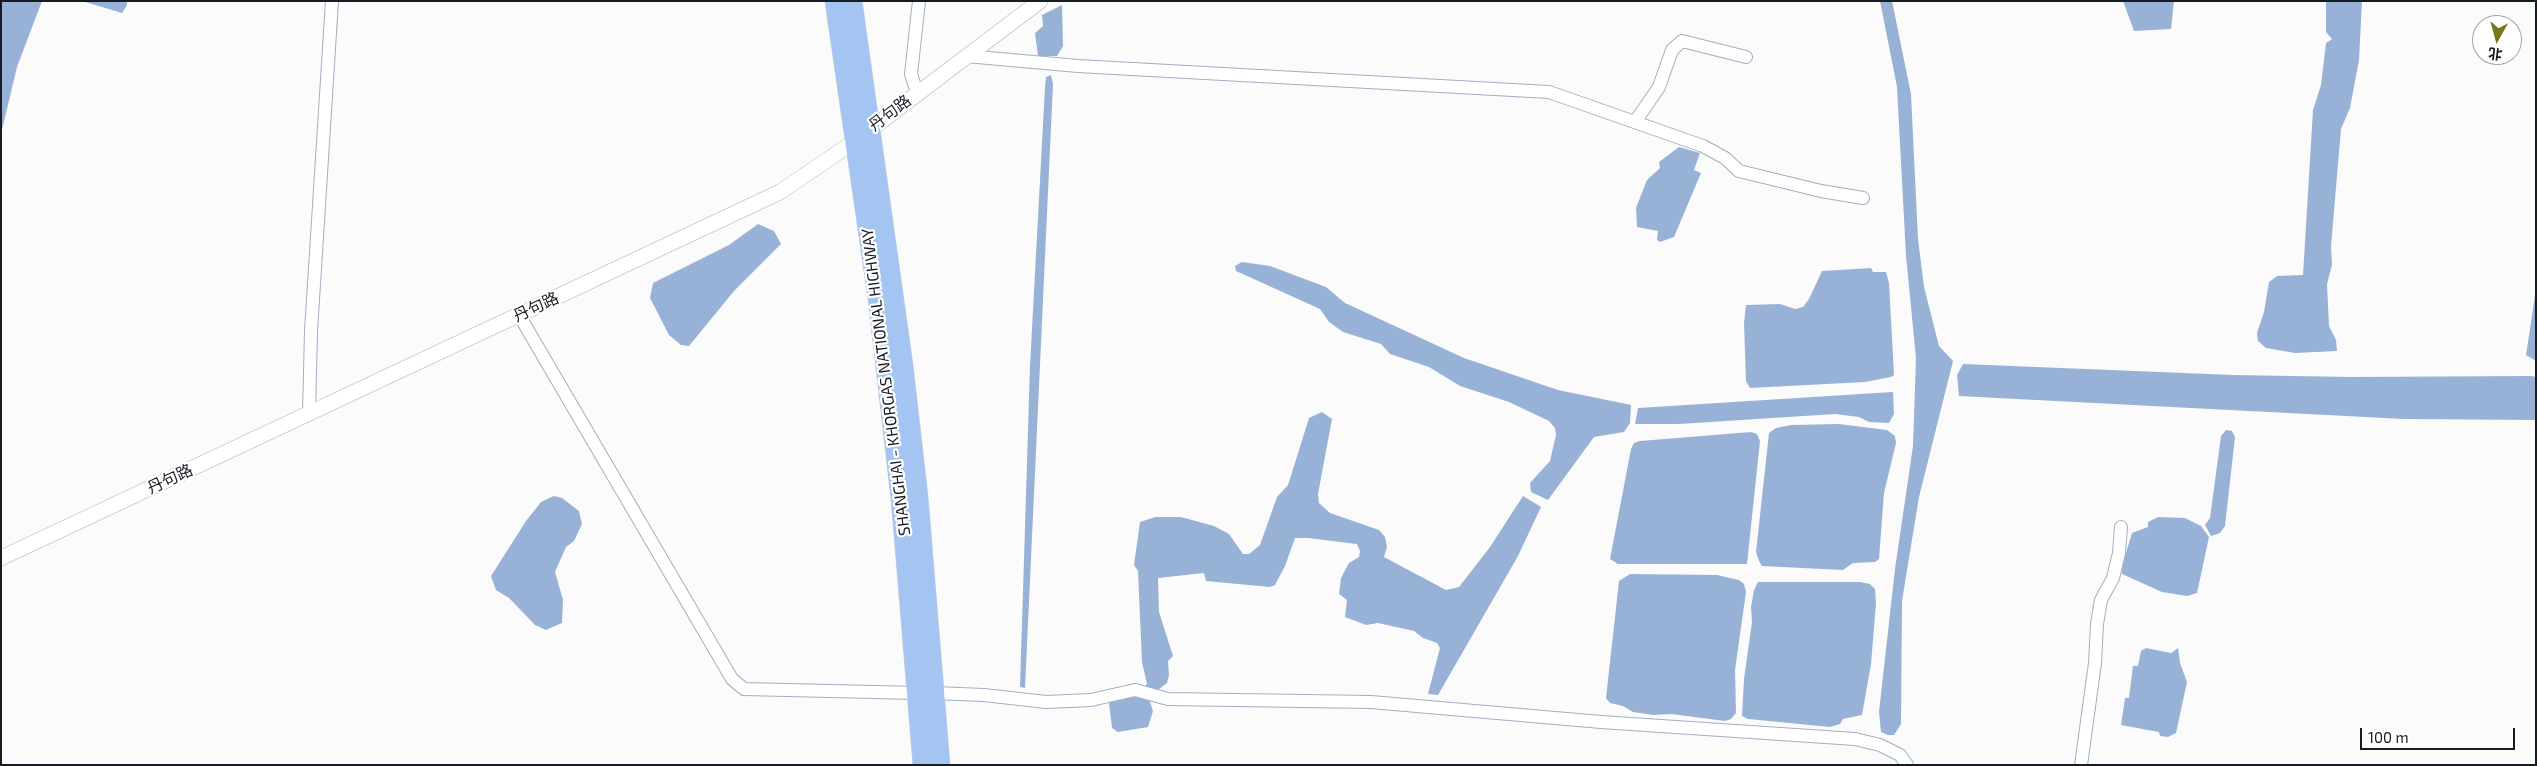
<!DOCTYPE html>
<meta charset="utf-8">
<style>
body{margin:0}
#map{position:relative;width:2537px;height:766px;overflow:hidden;background:#fbfbfb;font-family:"Exo 2","Noto Sans SC",sans-serif}
canvas{display:block}
.frame{position:absolute;inset:0;border:2px solid #171c23;pointer-events:none}
.north{position:absolute;left:2472px;top:15px;width:50px;height:50px;box-sizing:border-box;background:#fff;border:1px solid #a2a4a7;border-radius:50%;rotate:187deg;font-size:14px;font-weight:700;line-height:20px;text-align:center;color:#171c23}
.north::after{content:'';display:block;margin:auto;width:18px;height:22px;background:#79751a;clip-path:polygon(50% 0,100% 100%,50% 72%,0 100%)}
.scale{position:absolute;left:2360px;top:728px;width:155px;height:22px;box-sizing:border-box;border:2px solid #171c23;border-top:0;padding-left:6px;font-size:15px;line-height:18px;white-space:nowrap;color:#171c23;-webkit-text-stroke:4px #fff;paint-order:stroke}
</style>
<div id="map">
<canvas width="2537" height="766"></canvas>
<div class="frame"></div>
<div class="north">北</div>
<div class="scale">100 m</div>
</div>
<script>
const c = document.querySelector('canvas').getContext('2d');
c.lineJoin = 'round';
function fill(path, color) { c.fillStyle = color; c.fill(path, 'evenodd'); }
const shape = rows => new Path2D(rows.map(r => 'M' + r).join(''));
function stroke(path, color, width, dash) { c.strokeStyle = color; c.lineWidth = width; c.lineCap = dash ? 'butt' : 'round'; c.setLineDash(dash || []); c.stroke(path); }
function write(font, color, halo, rows, align = 'center') {
  c.font = font + ' "Exo 2","Noto Sans SC",sans-serif'; c.lineWidth = 4.5; c.setLineDash([]); c.textBaseline = 'middle'; c.strokeStyle = halo; c.fillStyle = color; for (const [text, x, y, turn = 0] of rows) {
    c.save(); c.translate(x, y); c.rotate((+turn || 0) * Math.PI / 180); c.textAlign = isNaN(turn) ? turn : align; if (halo) c.strokeText(text, 0, 0); c.fillText(text, 0, 0); c.restore();
  }
}
fill(shape([
 [1,1,42,1,17,67,1,134],
 [82,1,127,1,127,5,122,13],
 [1880,1,1892,1,1911,94,1918,239,1924,287,1939,346,1953,361,1919,497,1902,601,1901,724,1894,735,1888,735,1881,732,1879,712,1895,569,1913,446,1916,358,1906,256,1897,87],
 [2123,1,2174,1,2171,29,2134,31],
 [2326,1,2362,1,2359,60,2350,108,2341,129,2331,246,2332,265,2327,284,2329,326,2336,340,2337,351,2295,353,2266,348,2258,341,2257,333,2264,312,2269,282,2277,276,2303,275,2313,110,2321,85,2326,43,2332,39,2326,32],
 [1062,5,1063,46,1057,56,1038,56,1035,33,1043,26,1042,15],
 [1051,75,1053,84,1025,688,1020,687,1030,366,1045,87,1046,77],
 [1679,147,1700,153,1694,170,1701,173,1674,237,1660,242,1657,240,1658,231,1637,227,1636,208,1647,180,1660,168,1659,162],
 [758,224,774,231,781,244,734,291,689,346,681,345,669,335,650,298,653,283,729,245],
 [1242,262,1270,266,1326,287,1345,303,1464,358,1558,390,1631,405,1630,423,1624,432,1594,437,1548,500,1531,492,1530,483,1550,461,1556,435,1555,428,1549,421,1509,402,1460,386,1429,367,1390,354,1381,344,1343,332,1329,322,1320,309,1236,271,1235,266],
 [2536,263,2536,361,2526,355,2536,289],
 [1871,268,1873,272,1886,272,1889,283,1894,375,1891,377,1865,382,1750,388,1746,381,1744,323,1746,305,1780,304,1795,309,1803,307,1809,299,1822,271],
 [1963,364,2233,375,2352,377,2531,376,2536,377,2536,420,2404,419,1959,396,1957,375],
 [1893,392,1894,414,1889,423,1869,422,1859,417,1835,414,1679,424,1635,424,1638,408],
 [1322,412,1332,419,1318,494,1319,503,1330,513,1379,530,1385,537,1387,547,1384,557,1446,590,1459,587,1490,547,1523,496,1541,507,1518,556,1438,695,1428,694,1440,648,1437,643,1423,638,1414,631,1378,623,1366,625,1345,617,1347,600,1339,594,1341,578,1349,563,1359,557,1360,551,1357,544,1308,538,1295,538,1285,566,1275,585,1270,587,1206,581,1204,573,1158,578,1159,612,1173,656,1168,661,1169,675,1167,683,1159,689,1150,702,1153,711,1148,727,1118,732,1112,728,1109,703,1111,700,1139,695,1147,684,1142,662,1138,571,1134,565,1140,522,1155,517,1181,517,1214,526,1229,534,1243,554,1249,554,1260,545,1277,497,1288,485,1309,418],
 [1839,424,1887,430,1895,436,1896,443,1884,493,1879,559,1875,562,1853,563,1843,570,1762,566,1759,561,1756,552,1769,433,1776,428,1791,425],
 [2226,430,2232,431,2235,437,2225,526,2220,533,2211,536,2205,525,2210,518,2221,436],
 [1751,432,1757,434,1760,441,1747,564,1618,564,1610,559,1631,449,1634,443,1640,441],
 [554,496,562,498,579,511,582,524,574,541,566,547,555,572,563,600,562,623,546,630,535,625,509,598,496,590,491,576,526,521,541,502],
 [2158,517,2185,518,2201,526,2209,537,2197,593,2187,596,2162,592,2122,574,2122,566,2132,533,2148,527,2148,522],
 [1630,574,1717,575,1739,580,1744,584,1746,592,1735,670,1736,713,1731,719,1725,721,1671,714,1653,715,1633,712,1623,706,1610,703,1606,698,1619,581],
 [1758,582,1860,582,1870,584,1875,589,1876,603,1871,664,1862,715,1843,719,1840,724,1830,727,1748,719,1742,716,1744,679,1752,622,1751,607,1754,590],
 [2146,648,2171,653,2178,648,2180,663,2187,682,2176,733,2168,737,2160,736,2159,732,2121,725,2125,698,2129,698,2133,666,2138,666,2141,651]
]), '#98b2d7');
const minor = shape([
 [966,56,1078,66,1549,92,1703,146,1725,158,1739,171,1821,191,1863,198],
 [917,93,911,74,919,1],
 [1635,122,1659,87,1672,50,1682,41,1746,57],
 [519,315,732,679,744,689,917,693],
 [309,414,311,331,332,1],
 [934,693,984,695,1046,702,1091,700,1135,690,1168,699,1371,702,1601,722,1855,739,1880,745,1900,755,1907,765],
 [2081,765,2095,663,2097,624,2101,600,2113,578,2119,553,2121,527]
]);
const tertiary = shape([
 [1,558,780,192,855,141,1040,1]
]);
const trunk = shape([
 [835,1,878,298,901,498,923,765],
 [852,1,903,366,918,497,940,765]
]);
stroke(minor, '#a1afc3', 14);
stroke(tertiary, '#a1afc3', 16);
stroke(trunk, '#d5d6d7', 21);
stroke(minor, '#fff', 12);
stroke(tertiary, '#fff', 15);
stroke(trunk, '#a4c4f2', 20);
write('16px', '#171c23', '#fff', [
 ["丹句路",890,113,-37],
 ["丹句路",536,307,-25],
 ["SHANGHAI - KHORGAS NATIONAL HIGHWAY",886,382,-97],
 ["丹句路",170,479,-25]
]);
</script>
